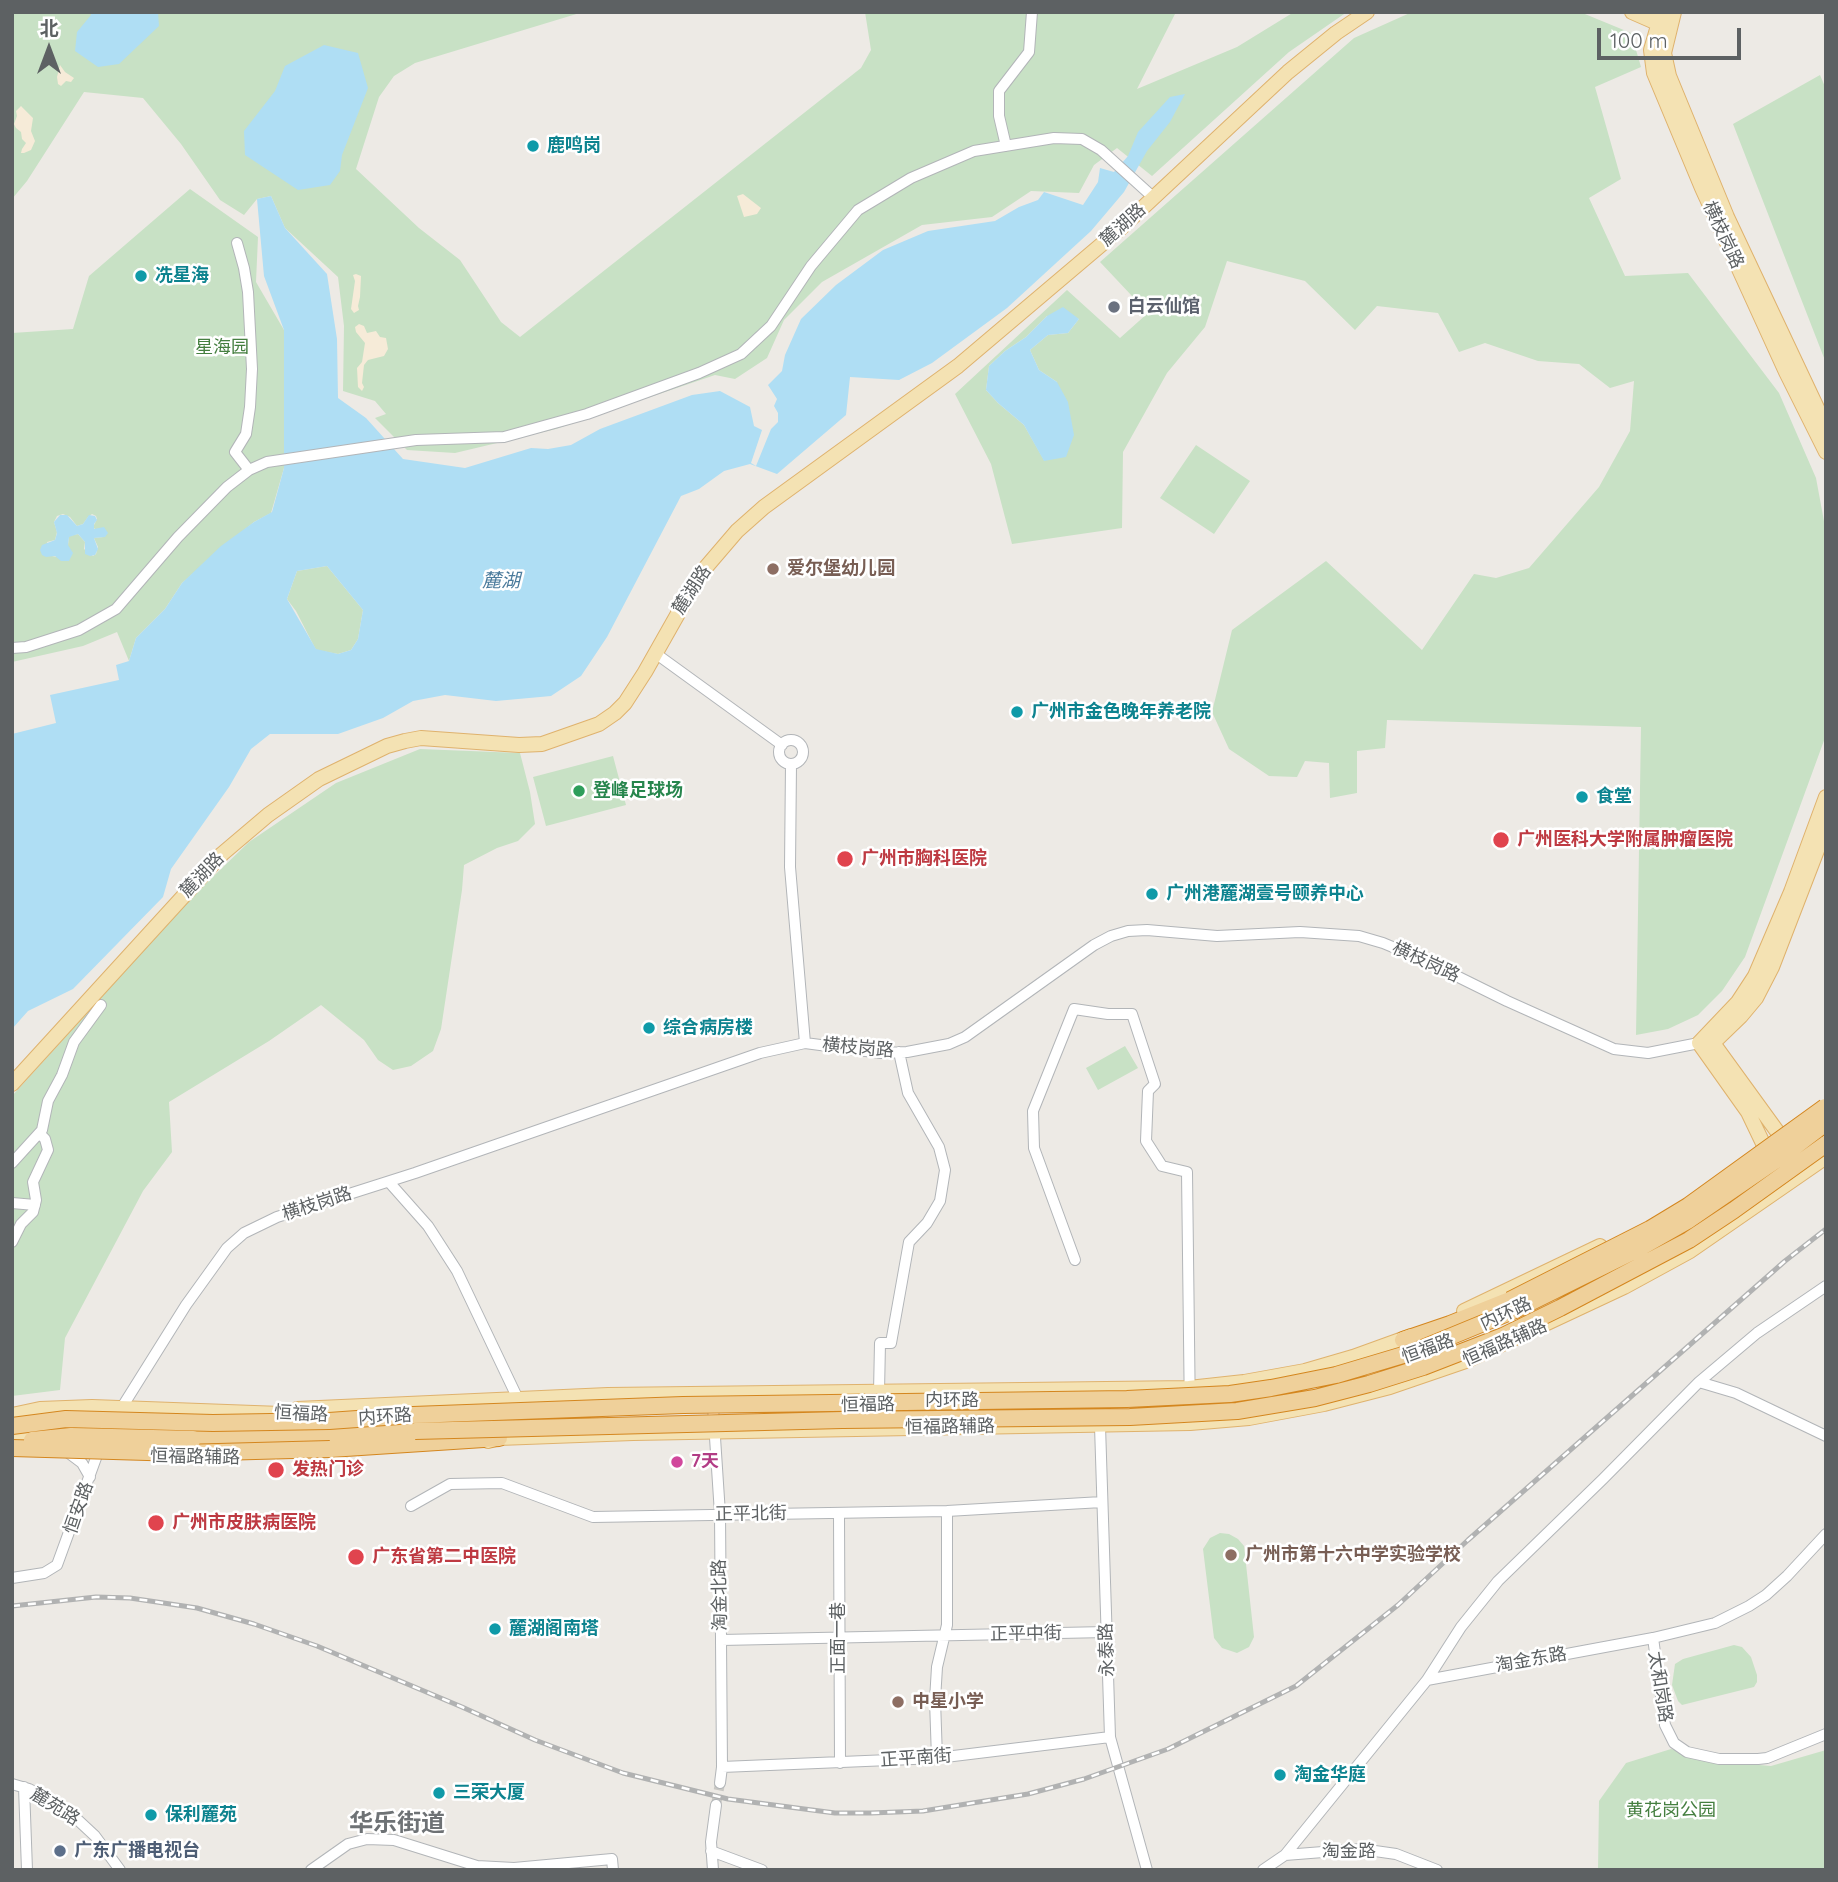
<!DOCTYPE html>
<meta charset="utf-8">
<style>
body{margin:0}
#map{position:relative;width:1838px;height:1882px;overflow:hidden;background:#edeae5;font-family:Quicksand,"Noto Sans SC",sans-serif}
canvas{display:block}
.frame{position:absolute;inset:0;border:14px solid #5d6163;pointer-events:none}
.north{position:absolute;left:14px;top:14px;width:70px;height:70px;-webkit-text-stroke:5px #fff;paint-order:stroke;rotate:0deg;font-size:19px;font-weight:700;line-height:28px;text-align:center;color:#5d6163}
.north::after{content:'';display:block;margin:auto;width:24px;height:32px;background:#5d6163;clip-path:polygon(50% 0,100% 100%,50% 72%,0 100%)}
.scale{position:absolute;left:1597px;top:28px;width:144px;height:32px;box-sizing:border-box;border:4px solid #5d6163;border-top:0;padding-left:9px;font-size:21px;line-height:24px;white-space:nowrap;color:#5d6163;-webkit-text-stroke:5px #fff;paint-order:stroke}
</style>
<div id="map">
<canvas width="1838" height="1882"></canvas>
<div class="frame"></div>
<div class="north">北</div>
<div class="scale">100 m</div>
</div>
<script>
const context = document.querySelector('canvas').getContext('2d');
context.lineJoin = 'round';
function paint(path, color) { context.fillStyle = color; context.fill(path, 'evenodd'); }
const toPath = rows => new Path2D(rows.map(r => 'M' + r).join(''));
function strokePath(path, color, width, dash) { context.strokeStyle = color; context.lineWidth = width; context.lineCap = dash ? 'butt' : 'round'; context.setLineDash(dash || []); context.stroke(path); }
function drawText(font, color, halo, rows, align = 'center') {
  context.font = font + ' Quicksand,"Noto Sans SC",sans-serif'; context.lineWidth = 5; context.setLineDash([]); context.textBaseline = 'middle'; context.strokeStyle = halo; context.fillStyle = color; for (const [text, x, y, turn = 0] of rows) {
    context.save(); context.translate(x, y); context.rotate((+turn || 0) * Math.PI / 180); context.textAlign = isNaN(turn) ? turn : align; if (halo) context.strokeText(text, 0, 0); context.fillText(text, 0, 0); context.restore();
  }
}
paint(toPath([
 [12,12,583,12,415,63,394,76,379,97,356,169,419,228,460,260,501,322,520,337,861,68,871,50,865,12,1176,12,1137,89,1237,47,1294,12,1347,12,1289,52,1152,176,1117,148,1094,165,1079,193,1031,191,992,217,922,225,822,282,784,320,767,358,735,379,715,375,556,429,455,453,407,450,375,418,386,414,375,401,343,391,344,326,338,277,285,228,271,196,257,199,244,215,220,200,181,144,143,98,84,92,27,181,12,199],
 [1412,12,1580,12,1631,33,1641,67,1595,87,1621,179,1589,198,1625,276,1688,273,1779,393,1816,478,1826,532,1826,735,1745,957,1722,991,1698,1015,1668,1029,1636,1035,1641,727,1387,720,1385,748,1357,751,1357,793,1330,798,1329,763,1305,761,1297,777,1269,776,1229,749,1212,712,1232,630,1326,561,1422,650,1474,574,1496,578,1529,568,1599,487,1630,431,1634,381,1610,388,1579,364,1538,361,1485,343,1459,352,1438,313,1377,306,1355,330,1305,281,1227,261,1205,327,1167,373,1123,452,1122,528,1012,544,991,464,955,394,1067,290,1120,338,1148,313,1100,262,1354,38],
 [1047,316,1079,319,1068,333,1048,335,1030,350,1039,370,1057,382,1044,460,1024,425,998,403,986,390,989,366,1005,351,1026,337],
 [1820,75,1826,89,1826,363,1733,124],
 [190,189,258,237,256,282,284,330,284,468,271,513,254,522,182,583,165,609,136,638,129,661,117,632,83,646,12,662,12,333,73,329,89,276],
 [63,514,70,517,77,526,83,524,88,517,92,514,96,516,97,519,93,527,103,537,94,538,98,547,96,554,93,556,84,549,85,542,78,534,69,536,68,545,57,557,52,556,47,542,55,540,57,532,54,522,57,516],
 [1196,445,1250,481,1214,534,1160,498],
 [327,566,363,610,358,639,351,650,338,654,316,650,296,611,287,599,297,571],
 [420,749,520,753,530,792,535,824,518,841,497,848,464,865,462,890,441,1029,433,1051,411,1066,393,1070,378,1060,364,1040,321,1005,269,1041,169,1102,172,1152,143,1191,65,1338,60,1390,12,1396,12,1096,192,897,249,842,336,783],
 [613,756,626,805,546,826,533,777],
 [1125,1046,1138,1068,1098,1090,1086,1068],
 [1220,1533,1229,1534,1238,1539,1244,1546,1254,1637,1249,1647,1237,1653,1222,1648,1214,1638,1203,1549,1210,1538],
 [1734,1645,1742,1647,1751,1657,1757,1675,1757,1682,1754,1687,1682,1705,1678,1701,1672,1685,1675,1664,1683,1659],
 [1671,1749,1713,1761,1771,1766,1826,1750,1826,1870,1598,1870,1599,1801,1626,1763]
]), '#c8e1c5');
paint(toPath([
 [60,65,65,72,74,78,71,82,66,81,61,86,58,84,57,77],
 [21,106,33,118,31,131,35,141,31,150,24,153,21,153,22,149,26,143,22,139,21,132,16,128,14,124,17,116,16,111],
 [743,194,761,208,757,214,744,217,737,196],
 [356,274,361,276,360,297,358,306,359,310,354,313,351,309,355,281,353,275],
 [359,324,364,326,367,333,376,331,380,337,386,338,388,349,384,356,368,360,364,365,362,383,364,387,362,391,358,387,357,368,362,362,365,343,356,332,355,327]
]), '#f6ebd8');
paint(toPath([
 [91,12,158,12,159,26,119,64,98,67,75,51,77,32,91,15],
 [324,45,358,53,368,88,342,155,340,171,330,185,298,190,245,155,244,131,275,91,285,66],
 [1185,94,1170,122,1147,151,1124,192,1091,231,1007,308,932,363,899,380,850,377,846,415,777,474,750,464,724,471,699,489,681,496,607,637,581,676,551,696,496,701,445,695,413,701,383,718,338,734,270,734,251,749,229,787,171,869,163,897,73,989,28,1011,12,1029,12,734,56,723,50,695,119,680,116,665,129,661,136,638,165,609,182,583,221,546,254,522,272,512,284,468,284,330,264,276,257,199,271,196,285,228,327,274,337,339,338,398,366,418,403,459,465,468,531,448,548,449,571,445,600,429,692,395,720,391,750,407,754,426,762,430,751,463,756,466,771,429,778,422,778,413,774,406,777,399,768,385,782,371,785,355,801,319,836,285,883,250,928,231,995,221,1019,207,1038,200,1044,192,1083,205,1098,182,1100,168,1114,172,1128,156,1138,132,1170,97],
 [327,566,363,610,358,639,351,650,338,654,316,649,287,599,297,571],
 [1063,307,1079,319,1068,333,1048,335,1030,350,1039,370,1057,382,1068,402,1074,435,1066,457,1044,461,1024,425,998,403,986,390,989,366,1005,351,1026,337,1047,316],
 [60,515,67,515,77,526,83,524,89,515,95,516,97,520,94,524,94,529,104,527,108,533,105,537,94,538,98,549,95,555,90,556,85,554,85,542,78,534,69,537,68,545,73,553,69,561,61,561,55,556,46,557,42,555,40,550,42,545,55,540,57,533,54,522]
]), '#afdef4');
strokePath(toPath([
 [716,1805,720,1783]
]), '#c9c8c4', 10, [10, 5]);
const minor = toPath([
 [1006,146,999,116,999,91,1029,52,1032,12],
 [237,243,244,268,248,292,252,369,250,407,246,434,235,452,249,470],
 [12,648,26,647,79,630,116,609,178,537,227,487,249,470,267,462,416,440,504,437,587,414,699,373,741,354,771,326,811,266,858,210,911,178,974,151,1054,138,1082,139,1101,150,1154,198],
 [655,653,782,745],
 '779 752a12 12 0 1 1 24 0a12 12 0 1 1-24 0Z',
 [791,764,790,867,805,1043],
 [12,1163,42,1130,48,1101,62,1075,74,1042,101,1005],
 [389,1182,428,1226,457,1271,518,1399],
 [12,1203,35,1205],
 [12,1242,21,1224,33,1212,36,1200,33,1182,48,1150,45,1139,40,1134],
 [1075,1260,1034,1148,1033,1111,1074,1009,1108,1014,1132,1014,1155,1084,1148,1091,1146,1141,1162,1166,1187,1172,1190,1420],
 [1699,1382,1757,1333,1826,1286],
 [879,1392,880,1343,891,1343,909,1242,927,1223,940,1201,945,1170,939,1147,908,1093,899,1052],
 [713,1407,720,1514,722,1767,720,1783],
 [119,1412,186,1305,227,1248,244,1233,277,1217,415,1173,760,1053,805,1043,881,1053,907,1052,949,1044,965,1037,1094,945,1111,936,1128,931,1147,930,1217,936,1300,932,1359,936,1383,943,1424,960,1507,1001,1614,1049,1648,1053,1699,1043],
 [1100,1426,1110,1737,1147,1870],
 [66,1451,82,1463,90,1477],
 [411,1506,450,1484,502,1483,593,1517,947,1511,1102,1502],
 [839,1513,840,1763],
 [12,1578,44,1573,57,1565,100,1447],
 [1653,1638,1665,1725,1674,1743,1687,1752,1719,1759,1758,1759,1767,1758,1826,1734],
 [721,1640,1107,1632],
 [1427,1680,1653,1638,1715,1623,1749,1606,1766,1595,1787,1576,1826,1534],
 [937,1758,935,1700,937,1667,947,1625,947,1511],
 [722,1767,937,1758,1110,1737],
 [12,1784,29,1789,66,1809,95,1836,120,1870],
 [24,1787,27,1870],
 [711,1851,762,1870],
 [1285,1855,1427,1680,1461,1627,1498,1581,1603,1479,1699,1382,1736,1393,1826,1436],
 [311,1870,348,1844,367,1839,394,1840,477,1866,514,1868,612,1859,613,1870],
 [713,1870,711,1842,716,1805],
 [1263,1870,1285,1855,1361,1849,1396,1854,1437,1870]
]);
const major = toPath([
 [1632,12,1664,26],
 [1662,12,1651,50,1654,73,1702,188,1786,372,1826,452],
 [1674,12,1664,53,1669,76,1727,217,1826,427],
 [1699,1043,1738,1002,1755,976,1791,892,1826,797],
 [1699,1043,1713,1043,1741,1016,1756,998,1772,967,1826,827],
 [1699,1043,1748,1112,1770,1158],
 [1713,1043,1787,1145],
 [12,1084,222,854,268,815,319,779,387,746,405,741,421,738,519,745,542,744,599,724,615,713,625,703,645,672,701,573,737,531,764,507,958,366,1121,228,1288,72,1336,33,1367,12],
 [1464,1311,1600,1246],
 [297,1409,608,1395,1189,1388,1244,1382,1305,1371,1353,1357,1411,1336],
 [12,1415,40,1409,92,1407,308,1415],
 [12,1435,46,1429,80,1429],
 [488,1441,499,1438,633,1433,1190,1423,1249,1418,1324,1404,1390,1387,1466,1361,1624,1287,1690,1251,1826,1157]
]);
const highway = toPath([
 [1403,1340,1450,1324,1510,1300],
 [193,1439,415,1431],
 [330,1449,499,1438]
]);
strokePath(minor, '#b2b5b8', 12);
strokePath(major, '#dfb26d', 16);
strokePath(highway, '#d4861e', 18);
strokePath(minor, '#fff', 10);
strokePath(major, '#f4e2b3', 14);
strokePath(highway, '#efd09a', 16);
const rail = toPath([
 [12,1606,96,1597,130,1598,197,1608,254,1624,317,1646,462,1707,535,1740,623,1773,728,1799,835,1813,871,1813,923,1811,1028,1794,1084,1779,1168,1749,1296,1686,1398,1605,1468,1540,1785,1261,1826,1229]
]);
strokePath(rail, '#b1b2b2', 5);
strokePath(rail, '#fff', 2.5, [8]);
const highwayBridge = toPath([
 [1510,1300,1650,1229,1688,1206,1825,1107],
 [12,1426,66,1419,213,1423,329,1421,413,1415,683,1405,1127,1399,1230,1394,1271,1388,1336,1375,1413,1352,1515,1310,1638,1249,1689,1220,1788,1152,1826,1123],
 [415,1431,842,1420,1130,1417,1237,1411,1315,1398,1369,1384,1423,1367,1503,1336,1560,1308,1689,1240,1734,1210,1826,1144],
 [32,1440,71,1436,193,1439],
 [12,1448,181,1453,330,1449]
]);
strokePath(highwayBridge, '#d4861e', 18, []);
strokePath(highwayBridge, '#efd09a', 16);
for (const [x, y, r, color] of [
 [533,146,7,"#0f9aa8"],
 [141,276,7,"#0f9aa8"],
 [1114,307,7,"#6b7280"],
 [773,569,7,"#8d6e63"],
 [1017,712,7,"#0f9aa8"],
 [579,791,7,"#2e9e5b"],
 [1582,797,7,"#0f9aa8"],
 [1501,840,9,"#e0444e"],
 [845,859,9,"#e0444e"],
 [1152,894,7,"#0f9aa8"],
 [649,1028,7,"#0f9aa8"],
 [677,1462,7,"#d1479c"],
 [276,1470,9,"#e0444e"],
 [156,1523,9,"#e0444e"],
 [1231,1555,7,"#8d6e63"],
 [356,1557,9,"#e0444e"],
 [495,1629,7,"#0f9aa8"],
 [898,1702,7,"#8d6e63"],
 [1280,1775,7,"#0f9aa8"],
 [439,1793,7,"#0f9aa8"],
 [151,1815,7,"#0f9aa8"],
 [60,1851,7,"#5c6f8a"]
]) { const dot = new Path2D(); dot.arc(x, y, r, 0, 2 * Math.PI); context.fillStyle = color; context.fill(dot); strokePath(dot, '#fff', 2.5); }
drawText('bold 18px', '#0d838f', '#fff', [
 ["鹿鸣岗",547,146],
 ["冼星海",155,276],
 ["广州市金色晚年养老院",1031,712],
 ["食堂",1596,797],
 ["广州港麓湖壹号颐养中心",1166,894],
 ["综合病房楼",663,1028],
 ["麓湖阁南塔",509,1629],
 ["淘金华庭",1294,1775],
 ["三荣大厦",453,1793],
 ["保利麓苑",165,1815]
], 'left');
drawText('18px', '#5d6163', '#fff', [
 ["麓湖路",1123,225,-42],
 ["横枝岗路",1723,235,65],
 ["麓湖路",692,590,-57],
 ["麓湖路",202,875,-46],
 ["横枝岗路",1426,962,25],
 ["横枝岗路",858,1048,5],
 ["横枝岗路",317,1204,-18],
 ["内环路",1506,1314,-25],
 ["恒福路辅路",1505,1343,-24],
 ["恒福路",1428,1349,-20],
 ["内环路",952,1401],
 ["恒福路",868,1405,-1],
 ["恒福路",301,1414,3],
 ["内环路",385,1417,-4],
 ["恒福路辅路",950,1427,-1],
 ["恒福路辅路",195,1457,1],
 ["恒安路",79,1508,-71],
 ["正平北街",751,1514,-1],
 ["淘金北路",720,1595,-91],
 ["正平中街",1026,1634,-1],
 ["正面一巷",839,1638,-90],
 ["永泰路",1107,1650,-92],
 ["淘金东路",1531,1660,-10],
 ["太和岗路",1660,1687,81],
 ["正平南街",916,1758,-4],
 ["麓苑路",55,1807,32],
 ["淘金路",1349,1852]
]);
drawText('bold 18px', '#5b616d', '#fff', [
 ["白云仙馆",1128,307]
], 'left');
drawText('18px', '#457f40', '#fff', [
 ["星海园",222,348],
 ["黄花岗公园",1671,1811]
]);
drawText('bold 18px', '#785e54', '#fff', [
 ["爱尔堡幼儿园",787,569],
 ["广州市第十六中学实验学校",1245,1555],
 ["中星小学",912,1702]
], 'left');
drawText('bold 18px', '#27864d', '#fff', [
 ["登峰足球场",593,791]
], 'left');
drawText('bold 18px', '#be3a42', '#fff', [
 ["广州医科大学附属肿瘤医院",1517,840],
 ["广州市胸科医院",861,859],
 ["发热门诊",292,1470],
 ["广州市皮肤病医院",172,1523],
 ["广东省第二中医院",372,1557]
], 'left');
drawText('bold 18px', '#b23c85', '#fff', [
 ["7天",691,1462]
], 'left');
drawText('bold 18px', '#4e5e75', '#fff', [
 ["广东广播电视台",74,1851]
], 'left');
drawText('italic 19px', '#4b7b9c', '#fff', [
 ["麓湖",501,581]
]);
drawText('bold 24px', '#6e7275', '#fff', [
 ["华乐街道",397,1824]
]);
</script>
